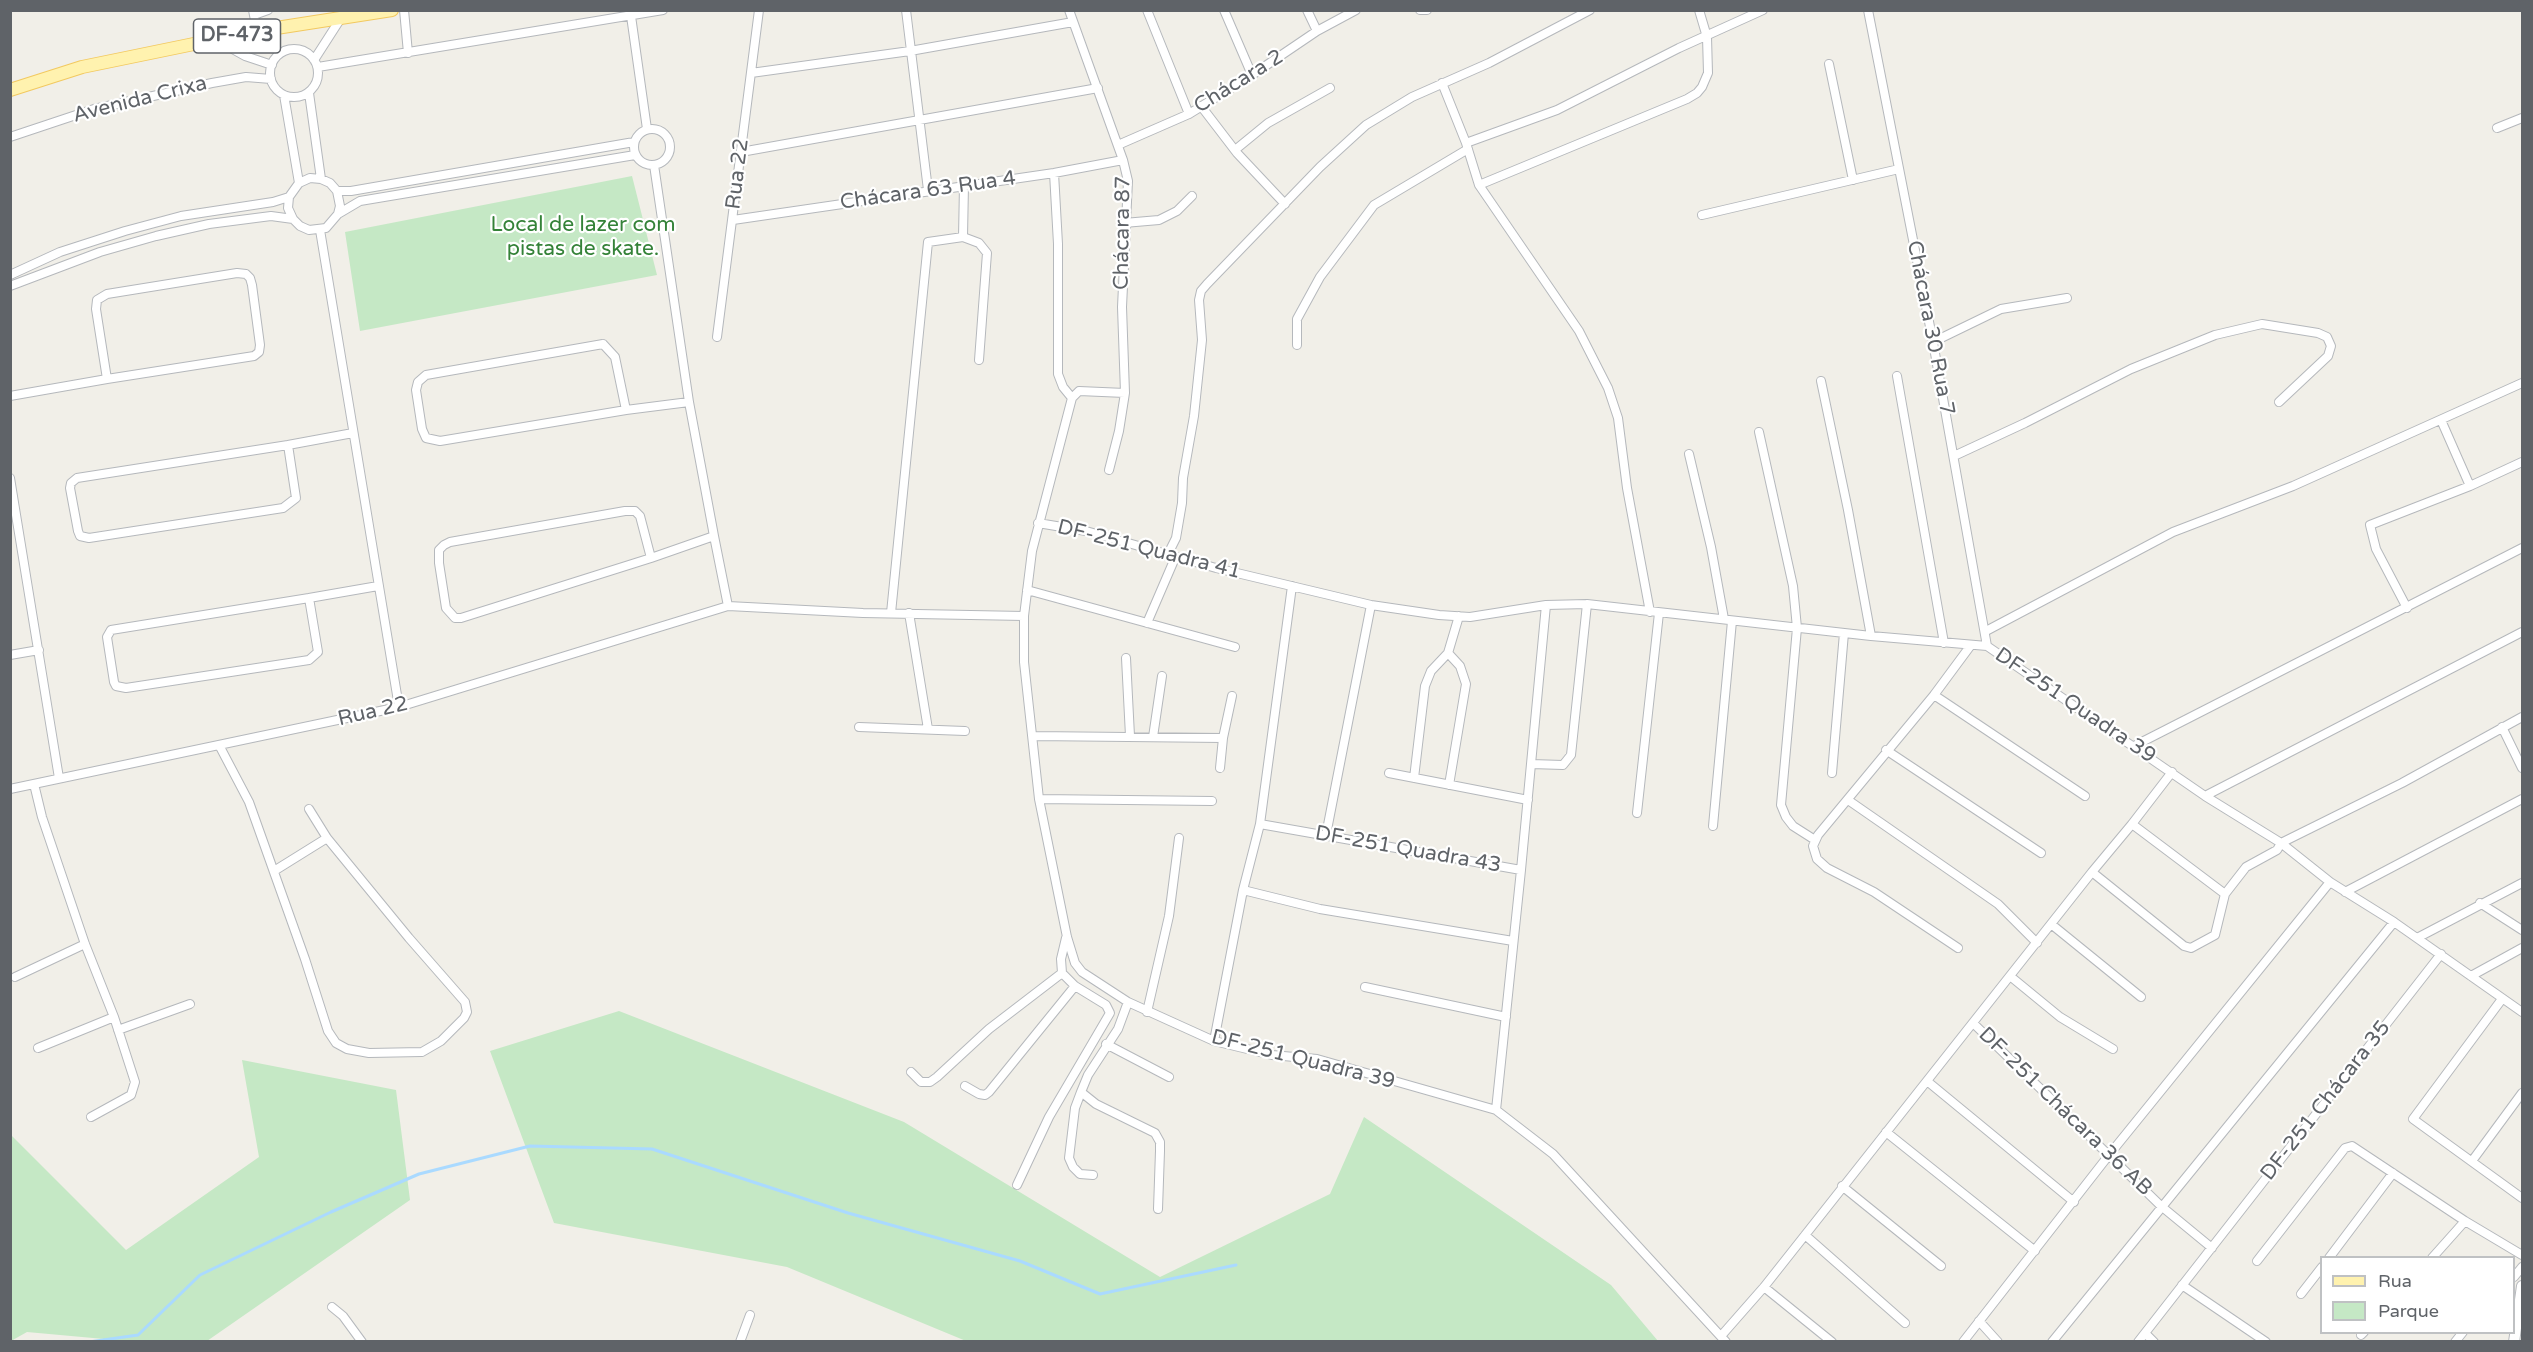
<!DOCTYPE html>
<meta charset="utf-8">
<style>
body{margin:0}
#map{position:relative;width:2533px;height:1352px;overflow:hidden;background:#f1efe8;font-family:"Varela Round",sans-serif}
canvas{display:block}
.frame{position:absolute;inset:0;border:12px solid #5f6368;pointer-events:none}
.legend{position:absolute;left:2320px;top:1256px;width:195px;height:78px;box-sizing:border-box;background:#fff;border:2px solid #bfc1c3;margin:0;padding:8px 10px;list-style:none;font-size:18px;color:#5f6368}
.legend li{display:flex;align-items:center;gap:12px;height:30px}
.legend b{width:30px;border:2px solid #bfc1c3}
</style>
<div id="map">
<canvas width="2533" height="1352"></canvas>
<div class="frame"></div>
<ul class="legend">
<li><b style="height:8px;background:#fff2af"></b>Rua</li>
<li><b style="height:16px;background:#c5e8c5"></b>Parque</li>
</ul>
</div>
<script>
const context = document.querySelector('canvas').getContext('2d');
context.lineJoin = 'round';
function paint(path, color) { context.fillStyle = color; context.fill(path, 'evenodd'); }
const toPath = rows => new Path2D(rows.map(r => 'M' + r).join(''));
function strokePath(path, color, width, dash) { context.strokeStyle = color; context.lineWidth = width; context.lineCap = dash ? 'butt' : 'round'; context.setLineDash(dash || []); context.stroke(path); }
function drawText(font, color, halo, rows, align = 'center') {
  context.font = font + ' "Varela Round",sans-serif'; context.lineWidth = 4.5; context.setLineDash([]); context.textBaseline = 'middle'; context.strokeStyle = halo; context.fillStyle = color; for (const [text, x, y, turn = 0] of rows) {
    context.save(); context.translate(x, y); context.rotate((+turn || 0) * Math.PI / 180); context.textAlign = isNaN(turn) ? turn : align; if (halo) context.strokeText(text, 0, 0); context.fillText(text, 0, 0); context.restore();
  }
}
paint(toPath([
 [632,176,657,275,360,331,345,232],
 [619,1011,904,1122,1160,1277,1330,1194,1364,1117,1611,1285,1658,1341,966,1341,787,1267,554,1223,490,1051],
 [242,1060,396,1090,410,1200,207,1341,126,1341,27,1332,11,1341,11,1135,126,1250,259,1157]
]), '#c5e8c5');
strokePath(toPath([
 [89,1342,138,1335,200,1275,331,1212,419,1174,530,1146,652,1149,848,1213,1020,1261,1100,1294,1236,1265]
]), '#aadaff', 3);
const minor = toPath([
 [253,10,257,31],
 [404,10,408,53],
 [906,10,928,190],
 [1069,10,1123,160,1128,181,1122,307,1125,393,1119,431,1109,470],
 [1147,10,1189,114],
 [1224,10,1252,75],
 [1307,10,1317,31],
 [1420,10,1427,10],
 [1868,10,1933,342,1987,646],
 [254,15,268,10],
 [631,16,647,129],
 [218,41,245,56,272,65],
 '270 73a24 24 0 1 1 48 0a24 24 0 1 1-48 0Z',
 [314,60,341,18],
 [1829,64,1853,180],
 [318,67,663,10],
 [751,73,910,51,1073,22],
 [1442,83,1466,143,1479,185,1579,331,1608,388,1618,418,1627,488,1650,612],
 [309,93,321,179],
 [284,95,299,183],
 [1201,106,1237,153,1285,204],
 [2497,128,2522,118],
 '634 147a18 18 0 1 1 36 0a18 18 0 1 1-36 0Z',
 [10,137,94,109,212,83,246,77,271,79],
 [1466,143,1557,110,1679,48,1763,10],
 [1118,145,1189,114,1252,75,1317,31,1356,10],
 [1235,150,1268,123,1330,88],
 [741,152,1098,88],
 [1054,173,1058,244,1058,374,1063,387,1072,398,1079,391,1125,393],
 [1479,185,1687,99,1697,93,1702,87,1708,73,1707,37,1699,10],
 [337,191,351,191,634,142],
 [338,214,360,201,635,155],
 [1702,215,1899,169],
 [733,220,1054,173,1123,160],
 [1124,223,1159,220,1177,211,1192,196],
 [320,230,399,707],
 [963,237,964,185],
 [237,273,246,274,250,278,252,285,260,345,259,352,254,356,107,379,96,309,97,300,107,294,237,273],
 [10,275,60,252,125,231,181,216,273,202,289,197,299,183,310,178,321,179,330,183,337,191,340,206,338,214,326,228,309,230,300,226,293,219,288,208,289,197],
 [10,286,100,252,156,236,209,224,271,216,293,219],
 [717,337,759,10],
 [1933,342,2001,309,2067,298],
 [603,344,615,357,626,410,440,441,426,438,422,429,416,390,418,382,426,375,603,344],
 [1297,345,1297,319,1320,277,1374,205,1468,149],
 [1897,376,1944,643],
 [1821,381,1848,510,1871,636],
 [10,396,107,379],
 [1072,398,1032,551,1024,616,1024,662,1039,799,1067,937,1075,963,1082,972,1128,1002,1214,1041,1272,1055,1317,1059,1496,1110,1553,1154,1726,1342],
 [626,410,689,402],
 [2441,420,2470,486],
 [1759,432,1793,586,1797,628,1781,805,1786,817,1793,826,1815,840],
 [288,445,296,498,283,508,89,538,80,536,78,531,70,488,71,483,77,478,288,445],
 [288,445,353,433],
 [1689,454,1711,547,1724,619],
 [1954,456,2025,423,2131,369,2215,335,2262,324,2318,333,2327,337,2331,346,2328,356,2279,402],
 [10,478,59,778],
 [625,511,635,511,640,516,651,558,461,618,455,618,446,608,439,563,439,550,444,545,450,542,625,511],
 [1038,523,1086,531,1216,568,1371,605,1439,615,1470,617,1546,605,1587,604,1871,636,1987,646,2205,796,2281,843,2330,882,2394,922,2522,1012],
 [714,536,728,606],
 [1167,556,1176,538,1182,503,1183,478,1194,416,1202,340,1199,300,1201,291,1207,284,1320,167,1366,125,1412,97,1489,63,1590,10],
 [651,558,714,536,689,402,654,165],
 [1027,590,1235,647],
 [309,598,318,652,309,660,126,688,116,686,114,682,107,637,111,630,309,598],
 [309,598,378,586],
 [2407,608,2376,549,2370,525,2470,486,2522,462],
 [891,613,928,242,963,237,979,243,987,253,979,360],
 [909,613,928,729],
 [1147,623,1175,558],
 [1986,631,2173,532,2293,486,2522,383],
 [1448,653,1460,666,1466,684,1449,785],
 [10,655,39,650],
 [1126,658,1130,736],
 [1934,695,2085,796],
 [859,727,965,731],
 [2502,727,2522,768],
 [1033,736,1223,738],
 [1153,737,1162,676],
 [219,745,249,802,305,959,328,1031,336,1043,347,1049,369,1053,422,1052,441,1041,464,1018,467,1012,465,1002,409,938,327,838,309,809],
 [2134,746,2522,548],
 [1886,750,2041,853],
 [1531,764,1563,765,1571,755,1587,604],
 [1220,768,1223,738,1232,696],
 [1389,773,1528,800],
 [1832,773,1844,633],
 [1414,778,1425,686,1431,671,1448,653,1459,616],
 [34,784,42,817,85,944,114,1017,135,1082,131,1095,91,1117],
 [10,789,399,707,728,606,863,613,1024,616],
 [2205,796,2522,632],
 [1039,799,1212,801],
 [1848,800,1998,904,2037,943],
 [1637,813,1659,613],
 [1260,824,1521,870],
 [2132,824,2225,894],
 [1713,826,1732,621],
 [1326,835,1371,605],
 [274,871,327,838],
 [2092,872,2184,946,2191,948,2215,935,2225,894,2246,867,2277,850,2281,843,2402,783,2522,717],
 [1243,890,1320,909,1513,941],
 [2345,892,2522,799],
 [2480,903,2522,930],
 [2051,924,2141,997],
 [2417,938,2522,883],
 [1958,948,1874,892,1827,868,1817,859,1813,846,1818,835,1934,695,1971,645],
 [2010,976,2060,1017,2113,1049],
 [2471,976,2522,948],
 [15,977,85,944],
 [1365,987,1506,1017],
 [2502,999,2413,1119,2522,1198],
 [1128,1002,1118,1029,1088,1075,1081,1092,1096,1104,1155,1133,1160,1142,1160,1151,1158,1209],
 [1147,1012,1169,916,1179,838],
 [1973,1023,2161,1206,2212,1248],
 [118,1030,190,1004],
 [1214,1041,1243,890,1260,824,1292,586],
 [1106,1044,1169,1077],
 [38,1048,114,1017],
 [911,1072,921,1082,930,1082,937,1077,989,1029,1062,973],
 [1927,1081,2074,1202],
 [965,1086,979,1094,985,1095,989,1092,1075,986],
 [1081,1092,1075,1108,1069,1158,1073,1167,1080,1174,1093,1175],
 [1496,1110,1521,870,1546,605],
 [1886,1132,2035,1251],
 [2472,1161,2522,1093],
 [1017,1185,1049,1117,1110,1013,1106,1005,1075,986,1062,973,1061,959,1066,938],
 [1842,1186,1941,1266],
 [1805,1235,1905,1323],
 [2329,1258,2393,1173],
 [2432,1258,2465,1221],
 [2257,1261,2345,1148,2352,1146,2465,1221,2522,1255],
 [2514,1277,2522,1267],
 [2182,1285,2266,1342],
 [1764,1287,1832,1342],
 [2301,1294,2322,1267],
 [332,1307,343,1316,362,1342],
 [1979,1321,1998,1342],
 [2145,1333,2154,1342],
 [2361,1335,2364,1332],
 [1721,1336,1764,1287,2092,872,2132,824,2172,772],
 [740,1342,750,1315],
 [1963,1342,2109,1155,2330,882],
 [2052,1342,2394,922],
 [2138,1342,2441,954],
 [2455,1342,2463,1332]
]);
const tertiary = toPath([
 [2514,1342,2522,1286]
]);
const primary = toPath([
 [10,90,82,67,257,31,392,10]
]);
strokePath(minor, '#b5b8bc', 10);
strokePath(tertiary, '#b5b8bc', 12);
strokePath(primary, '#f2c960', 14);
strokePath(minor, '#fff', 8);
strokePath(tertiary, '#fff', 10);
strokePath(primary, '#fff2af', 12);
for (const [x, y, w] of [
 [237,36,87]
]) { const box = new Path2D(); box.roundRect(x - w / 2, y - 17, w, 34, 4.5); context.fillStyle = '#fff'; context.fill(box); strokePath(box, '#5f6368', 1.5); }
drawText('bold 20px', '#5f6368', null, [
 ["DF-473",237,36]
]);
drawText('21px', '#5f6368', '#fff', [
 ["Chácara 2",1239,82,-32],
 ["Avenida Crixa",140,100,-14],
 ["Rua 22",738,174,-83],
 ["Chácara 63 Rua 4",928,191,-8],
 ["Chácara 87",1123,233,-89],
 ["Chácara 30 Rua 7",1930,328,79],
 ["DF-251 Quadra 41",1149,550,14],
 ["DF-251 Quadra 39",2075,706,34],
 ["Rua 22",373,712,-13],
 ["DF-251 Quadra 43",1408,850,10],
 ["DF-251 Quadra 39",1303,1060,14],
 ["DF-251 Chácara 35",2326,1101,-52],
 ["DF-251 Chácara 36 AB",2065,1112,44]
]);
drawText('21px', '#348238', '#fff', [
 ["Local de lazer com",583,225],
 ["pistas de skate.",583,249]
]);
</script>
